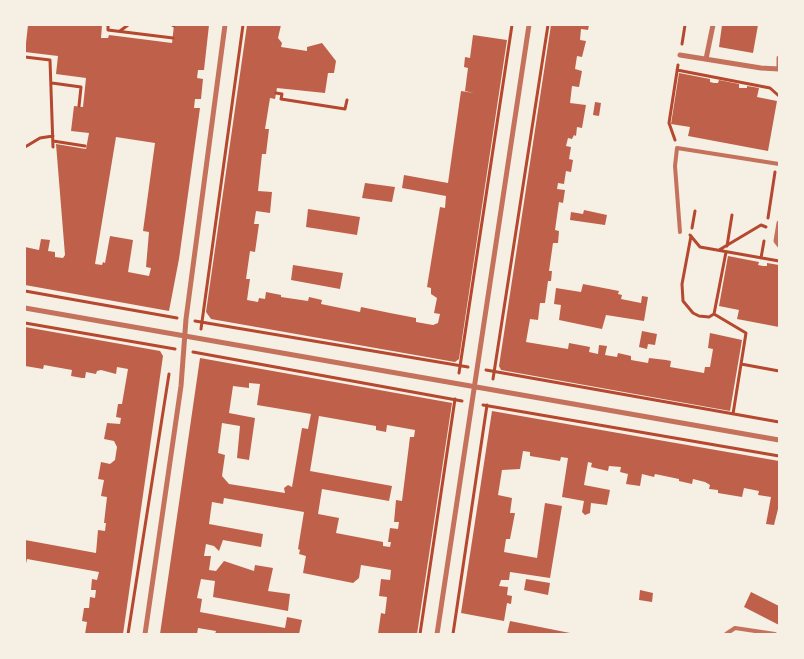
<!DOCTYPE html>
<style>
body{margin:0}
#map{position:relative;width:804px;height:659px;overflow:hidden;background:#f6efe4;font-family:Jost,sans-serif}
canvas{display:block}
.frame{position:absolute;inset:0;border:26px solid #f6efe4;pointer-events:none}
</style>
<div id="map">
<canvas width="804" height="659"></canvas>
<div class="frame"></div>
</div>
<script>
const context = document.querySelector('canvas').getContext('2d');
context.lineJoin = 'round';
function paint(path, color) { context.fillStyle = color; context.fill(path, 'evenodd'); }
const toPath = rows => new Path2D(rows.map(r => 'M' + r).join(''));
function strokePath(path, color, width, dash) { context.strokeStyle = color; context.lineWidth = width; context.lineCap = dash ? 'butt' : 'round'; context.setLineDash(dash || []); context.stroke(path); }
paint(toPath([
 [28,25,102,25,101,38,108,38,109,35,172,43,174,25,209,25,204,70,198,70,197,78,203,79,201,99,195,99,194,108,200,108,179,259,169,311,25,285,25,247,39,250,41,239,50,240,48,251,55,252,55,257,63,258,65,255,56,144,86,149,89,133,71,131,74,106,83,107,86,78,56,74,58,56,25,52],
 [116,137,155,143,143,231,149,232,146,267,151,268,149,276,128,272,133,240,110,236,105,263,103,262,102,265,95,264],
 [247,25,281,25,278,38,282,43,281,47,307,51,307,47,322,43,336,61,334,73,328,73,325,93,277,88,275,99,270,98,265,129,269,129,266,154,262,154,258,191,272,192,270,213,256,211,254,224,259,224,255,252,250,251,246,279,250,279,247,300,258,302,259,298,265,299,266,292,281,295,281,297,308,301,309,297,322,300,321,304,360,312,361,307,390,313,416,318,416,322,433,325,438,323,440,314,434,313,437,298,431,294,431,288,427,287,440,207,445,208,446,196,402,188,404,175,448,183,461,91,474,93,465,91,468,68,464,67,465,57,470,58,473,35,507,40,459,359,455,362,211,319,206,312],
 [551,25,589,25,588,30,581,29,580,40,586,41,582,57,577,56,575,69,582,71,579,87,572,86,570,103,586,105,582,128,577,127,576,136,574,135,572,139,568,138,566,146,571,147,569,159,573,160,571,172,566,171,564,184,558,183,557,189,565,190,563,203,559,202,555,230,559,231,558,243,553,243,549,271,552,271,551,281,548,281,545,303,540,303,538,320,530,319,526,342,568,349,569,343,590,347,589,352,598,354,599,345,607,346,605,355,617,357,618,353,631,356,631,360,648,363,649,358,666,360,671,361,670,367,704,373,705,367,710,367,713,349,708,348,710,333,742,340,730,411,501,370,499,366],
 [722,25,758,25,753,53,719,47],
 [679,73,710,79,710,82,714,83,718,83,719,80,739,84,739,88,747,88,747,86,759,88,757,97,777,101,768,151,688,136,690,127,671,124],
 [595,102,601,103,599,116,593,115],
 [365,183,395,187,392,202,362,198],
 [308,209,360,217,357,235,306,227],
 [584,210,607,215,605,225,570,220,571,212,583,214],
 [728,256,759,262,758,265,763,266,767,266,767,263,779,265,779,327,737,319,739,310,719,306],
 [293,265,343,273,340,289,291,280],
 [583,284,619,291,618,294,622,295,621,299,641,303,642,296,648,297,644,321,606,315,602,329,559,320,561,305,554,304,556,288,581,292],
 [25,327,160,351,163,356,123,634,85,634,87,622,82,621,84,608,89,608,90,597,95,598,96,590,91,590,92,579,97,580,99,572,27,559,25,568,25,540,96,553,98,530,105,531,106,523,104,523,107,497,101,496,104,480,98,479,101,462,110,464,115,460,117,447,114,441,104,439,107,423,120,424,121,418,116,417,118,404,122,404,128,369,117,367,116,374,101,370,97,371,96,374,86,372,85,378,82,378,71,376,72,370,44,365,43,369,25,366],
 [642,331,657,334,655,345,648,344,647,349,639,347],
 [200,358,452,403,417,634,378,634,381,613,385,614,387,597,379,596,381,579,390,580,391,570,361,565,359,578,353,583,303,573,306,556,299,554,300,550,298,549,304,512,224,498,223,504,212,502,209,524,263,534,261,547,223,540,219,551,214,546,206,544,204,556,211,556,209,570,216,571,224,561,254,571,255,565,273,568,268,591,290,594,288,611,213,597,215,581,201,579,197,598,202,599,200,612,285,628,287,617,302,620,299,634,215,634,216,631,198,628,197,634,160,634],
 [249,383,260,384,257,405,311,414,308,429,302,428,292,487,288,485,284,488,285,493,229,484,222,476,225,455,218,453,222,423,240,426,237,458,249,460,255,418,229,413,233,386,249,388],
 [319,416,376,426,376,430,386,432,387,425,415,430,414,437,410,437,402,501,396,500,394,522,399,522,398,529,390,528,388,542,391,542,390,547,383,546,383,542,336,533,339,518,318,514,322,489,389,501,392,486,310,471],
 [492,411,779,461,779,505,774,525,766,524,771,497,758,495,759,491,744,488,742,497,718,493,718,490,709,489,710,485,705,482,693,479,692,484,679,481,679,479,655,474,654,477,642,474,640,486,626,484,628,474,620,472,621,467,609,466,608,471,595,468,591,467,592,463,588,462,584,485,610,490,607,505,591,503,590,513,585,515,582,512,584,501,562,497,568,458,561,457,560,461,530,456,530,452,523,451,520,469,502,470,498,495,512,498,510,513,515,513,510,539,506,539,504,552,537,558,545,503,562,506,550,578,510,572,509,580,501,580,499,586,508,587,507,595,512,596,511,604,507,603,504,621,461,613],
 [526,579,550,583,548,595,524,590],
 [640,590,653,593,652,602,639,600],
 [751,592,779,606,779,625,744,607],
 [510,621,570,633,570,634,507,634]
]), '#bf614a');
strokePath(toPath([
 [108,25,108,30,173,38],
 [172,25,174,26],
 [120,31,128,25],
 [682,44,685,25],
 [25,57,50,60,53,147],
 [677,70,770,88,779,96],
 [52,83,81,87,79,106],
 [276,93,282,94,281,99,345,109,347,100],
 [675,140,669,123,678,65],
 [53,141,85,146],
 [25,147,40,138,53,136],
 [768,218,775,172],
 [692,228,695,211],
 [690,235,700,247,779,261],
 [691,236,682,284,683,301,693,313,699,316,709,317,714,314,746,333,733,414],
 [727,246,732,215],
 [719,250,761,225,766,227],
 [761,258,764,241],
 [25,291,177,318],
 [714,314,726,252],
 [195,321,468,367],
 [25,323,175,349],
 [201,329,243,25],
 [193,352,462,401],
 [741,364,779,371],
 [486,370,779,422],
 [459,373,512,25],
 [493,379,548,25],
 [483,405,779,456],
 [128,634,169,374],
 [420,634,455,399],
 [453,634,487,405]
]), '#b5482f', 3);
strokePath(toPath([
 [680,232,675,166,677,148,779,164],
 [726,634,735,628,775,634]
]), '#c5725c', 4);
strokePath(toPath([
 [680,55,761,68,779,69],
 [779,58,779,68],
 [706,59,713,25],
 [779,223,776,241,779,245],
 [25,308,779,440],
 [145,634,181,386,186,319,225,25],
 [437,634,529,25]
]), '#c5725c', 5);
</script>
